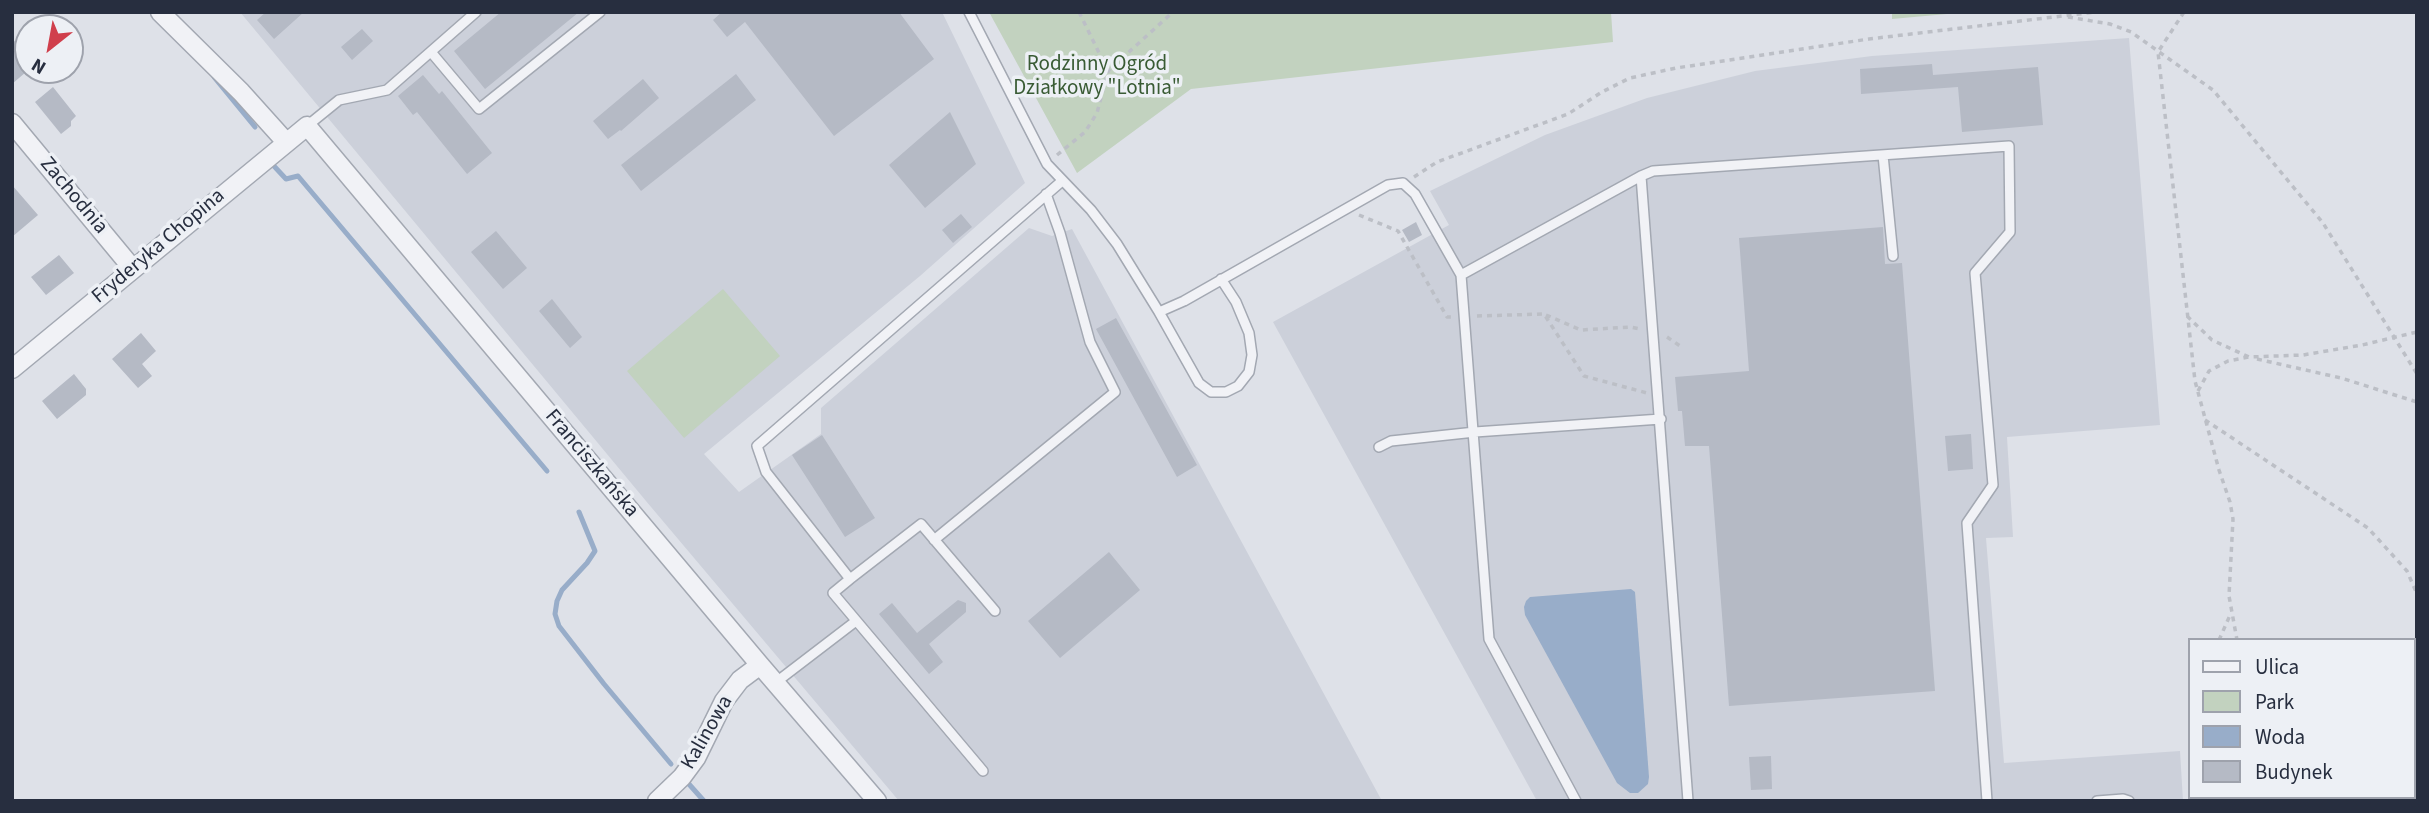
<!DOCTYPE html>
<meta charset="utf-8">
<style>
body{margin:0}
#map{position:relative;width:2429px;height:813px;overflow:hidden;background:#dee1e8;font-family:"Source Sans 3",sans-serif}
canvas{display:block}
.frame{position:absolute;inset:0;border:14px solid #272e3f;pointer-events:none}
.legend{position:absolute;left:2188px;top:638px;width:228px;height:161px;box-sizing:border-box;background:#edf0f5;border:2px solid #9ea2ac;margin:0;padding:9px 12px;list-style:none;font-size:21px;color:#272e3f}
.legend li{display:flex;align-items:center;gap:14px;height:35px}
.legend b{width:35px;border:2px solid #9ea2ac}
.north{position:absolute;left:14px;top:14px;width:70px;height:70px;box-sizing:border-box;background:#edf0f5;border:2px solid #9ea2ac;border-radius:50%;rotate:211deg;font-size:19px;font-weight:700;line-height:28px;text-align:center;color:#272e3f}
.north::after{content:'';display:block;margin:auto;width:24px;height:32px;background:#d03f4c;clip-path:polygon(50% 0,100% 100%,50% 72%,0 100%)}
</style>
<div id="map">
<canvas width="2429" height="813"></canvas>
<div class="frame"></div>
<ul class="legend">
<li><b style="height:9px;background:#f1f2f6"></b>Ulica</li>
<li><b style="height:19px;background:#c2d2bf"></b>Park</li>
<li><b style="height:19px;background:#98adc9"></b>Woda</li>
<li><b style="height:19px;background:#b5bac5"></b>Budynek</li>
</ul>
<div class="north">N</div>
</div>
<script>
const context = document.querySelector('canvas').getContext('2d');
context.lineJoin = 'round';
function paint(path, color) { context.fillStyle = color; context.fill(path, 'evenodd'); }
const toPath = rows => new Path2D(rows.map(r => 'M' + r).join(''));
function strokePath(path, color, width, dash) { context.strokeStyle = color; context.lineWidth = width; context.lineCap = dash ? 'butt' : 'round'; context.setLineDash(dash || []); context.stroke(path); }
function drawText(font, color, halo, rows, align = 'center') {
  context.font = font + ' "Source Sans 3",sans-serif'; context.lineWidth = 7; context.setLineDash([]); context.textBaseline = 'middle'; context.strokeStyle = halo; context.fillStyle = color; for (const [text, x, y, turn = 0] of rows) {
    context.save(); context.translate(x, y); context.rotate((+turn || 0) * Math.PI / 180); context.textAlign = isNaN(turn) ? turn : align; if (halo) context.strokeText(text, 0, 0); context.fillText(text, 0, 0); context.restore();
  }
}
paint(toPath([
 [240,12,942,12,1025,183,920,276,704,454,739,492,821,434,821,408,1029,228,1052,236,1072,229,1382,801,899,801,646,501],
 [2129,38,2160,425,2007,437,2013,537,1986,538,2004,763,2180,751,2183,801,1537,801,1273,322,1449,225,1430,191,1545,135,1647,98,1755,71,1872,56]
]), '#ccd0da');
paint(toPath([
 [989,12,1611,12,1613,42,1191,89,1077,173],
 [1892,12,1969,12,1892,19],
 [723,289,780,356,684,438,627,371]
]), '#c2d2bf');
paint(toPath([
 [1631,589,1635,592,1649,777,1648,784,1638,793,1630,793,1617,783,1525,615,1524,607,1526,601,1530,597]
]), '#98adc9');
strokePath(toPath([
 [214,77,255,127],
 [273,165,286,179,298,176,547,471],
 [579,512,595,551,587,563,562,590,557,601,555,614,559,626,604,684,671,764],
 [688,783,704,801]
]), '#98adc9', 5);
paint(toPath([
 [266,12,304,12,274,39,257,20],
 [501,12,579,12,485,89,454,51],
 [722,12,899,12,934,59,834,136,745,22,727,37,713,20],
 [362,29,373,41,352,60,341,47],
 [12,38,28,57,26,72,12,84],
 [1932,64,1933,75,2038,67,2043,125,1962,132,1958,87,1861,94,1860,69],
 [736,74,756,100,641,191,621,165],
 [423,75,439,94,442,91,492,153,467,174,417,112,413,115,398,96],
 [643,79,659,98,621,131,620,130,608,139,593,121],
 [53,87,76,116,71,121,71,126,61,134,35,102],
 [950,112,976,164,925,208,889,165],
 [12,185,38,215,12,237],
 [961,214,972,227,953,243,942,230],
 [1416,222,1422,235,1409,242,1402,230],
 [1883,227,1885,264,1902,263,1935,691,1729,706,1709,446,1685,446,1682,411,1678,411,1675,377,1749,371,1739,238],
 [496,231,527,268,503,289,471,252],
 [59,255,74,273,46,295,31,277],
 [552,299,582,337,570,348,539,311],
 [1116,318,1197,465,1177,477,1096,329],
 [141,333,156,351,142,364,152,376,138,388,112,359],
 [74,374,86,389,86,395,57,419,42,401],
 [1971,434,1973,469,1948,471,1945,436],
 [822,435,875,518,845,537,792,455],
 [1109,552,1140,590,1060,658,1028,621],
 [958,600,966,603,966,612,929,644,943,662,929,674,879,614,892,603,917,633],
 [1771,756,1772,789,1751,790,1749,757]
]), '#b5bac5');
const service = toPath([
 [969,12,1047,164,1091,210,1117,244,1159,312,1199,383,1211,392,1226,392,1238,386,1249,372,1252,355,1249,333,1236,302,1221,279],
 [431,52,479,109,600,12],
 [307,126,339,100,387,90,476,12],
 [1883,155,1893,256],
 [1641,176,1688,801],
 [1461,275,1641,176,1653,171,2009,146,2010,232,1975,273,1993,485,1967,523,1987,801],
 [1159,312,1184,301,1388,185,1403,183,1415,194,1461,275,1489,639,1576,801],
 [1379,447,1391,441,1475,432,1661,419],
 [934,540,1115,392,1090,342,1060,233,1046,194],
 [850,579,921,524,995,611],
 [775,683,856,621],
 [983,771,833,593,850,579,766,472,757,446,1062,181],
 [2097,801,2123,799,2129,801]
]);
const minor = toPath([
 [160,12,241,92,286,142],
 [12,123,133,269],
 [12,369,307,126,760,665,877,801],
 [657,801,682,777,696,758,724,701,740,680,760,665]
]);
strokePath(service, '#a3a8b2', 12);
strokePath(minor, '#a3a8b2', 21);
strokePath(toPath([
 [1079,12,1108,71],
 [2184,12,2158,52,2195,381,2219,470,2230,502,2233,519,2229,596,2237,640],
 [2068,17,2110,24,2131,32,2213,90,2323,223,2417,374],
 [1057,155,1085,132,1097,113,1108,71,1173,12],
 [1414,177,1437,162,1568,114,1602,92,1630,78,1676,68,1869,39,2096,12],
 [1359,215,1398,231,1447,317,1452,317],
 [1546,315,1581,330,1630,327,1640,329],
 [1477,316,1544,314,1584,376,1647,393],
 [2187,316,2212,340,2249,357,2303,355,2362,345,2417,332],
 [1667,337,1683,348],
 [2257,359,2341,378,2417,402],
 [2198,391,2209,371,2228,361,2249,357],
 [2205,420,2368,528,2407,571,2417,594],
 [2219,640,2231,613],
 [2413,653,2417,653],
 [2222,797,2222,801]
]), '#bcbfc6', 3.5, [5, 5]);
strokePath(service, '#f1f2f6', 9);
strokePath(minor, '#f1f2f6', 18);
drawText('21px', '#395b34', '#edf0f5', [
 ["Rodzinny Ogród",1097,65],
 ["Działkowy \"Lotnia\"",1097,89]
]);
drawText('21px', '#272e3f', '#edf0f5', [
 ["Zachodnia",73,196,50],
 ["Fryderyka Chopina",159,247,-40],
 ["Franciszkańska",591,464,50],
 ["Kalinowa",708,733,-60]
]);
</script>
